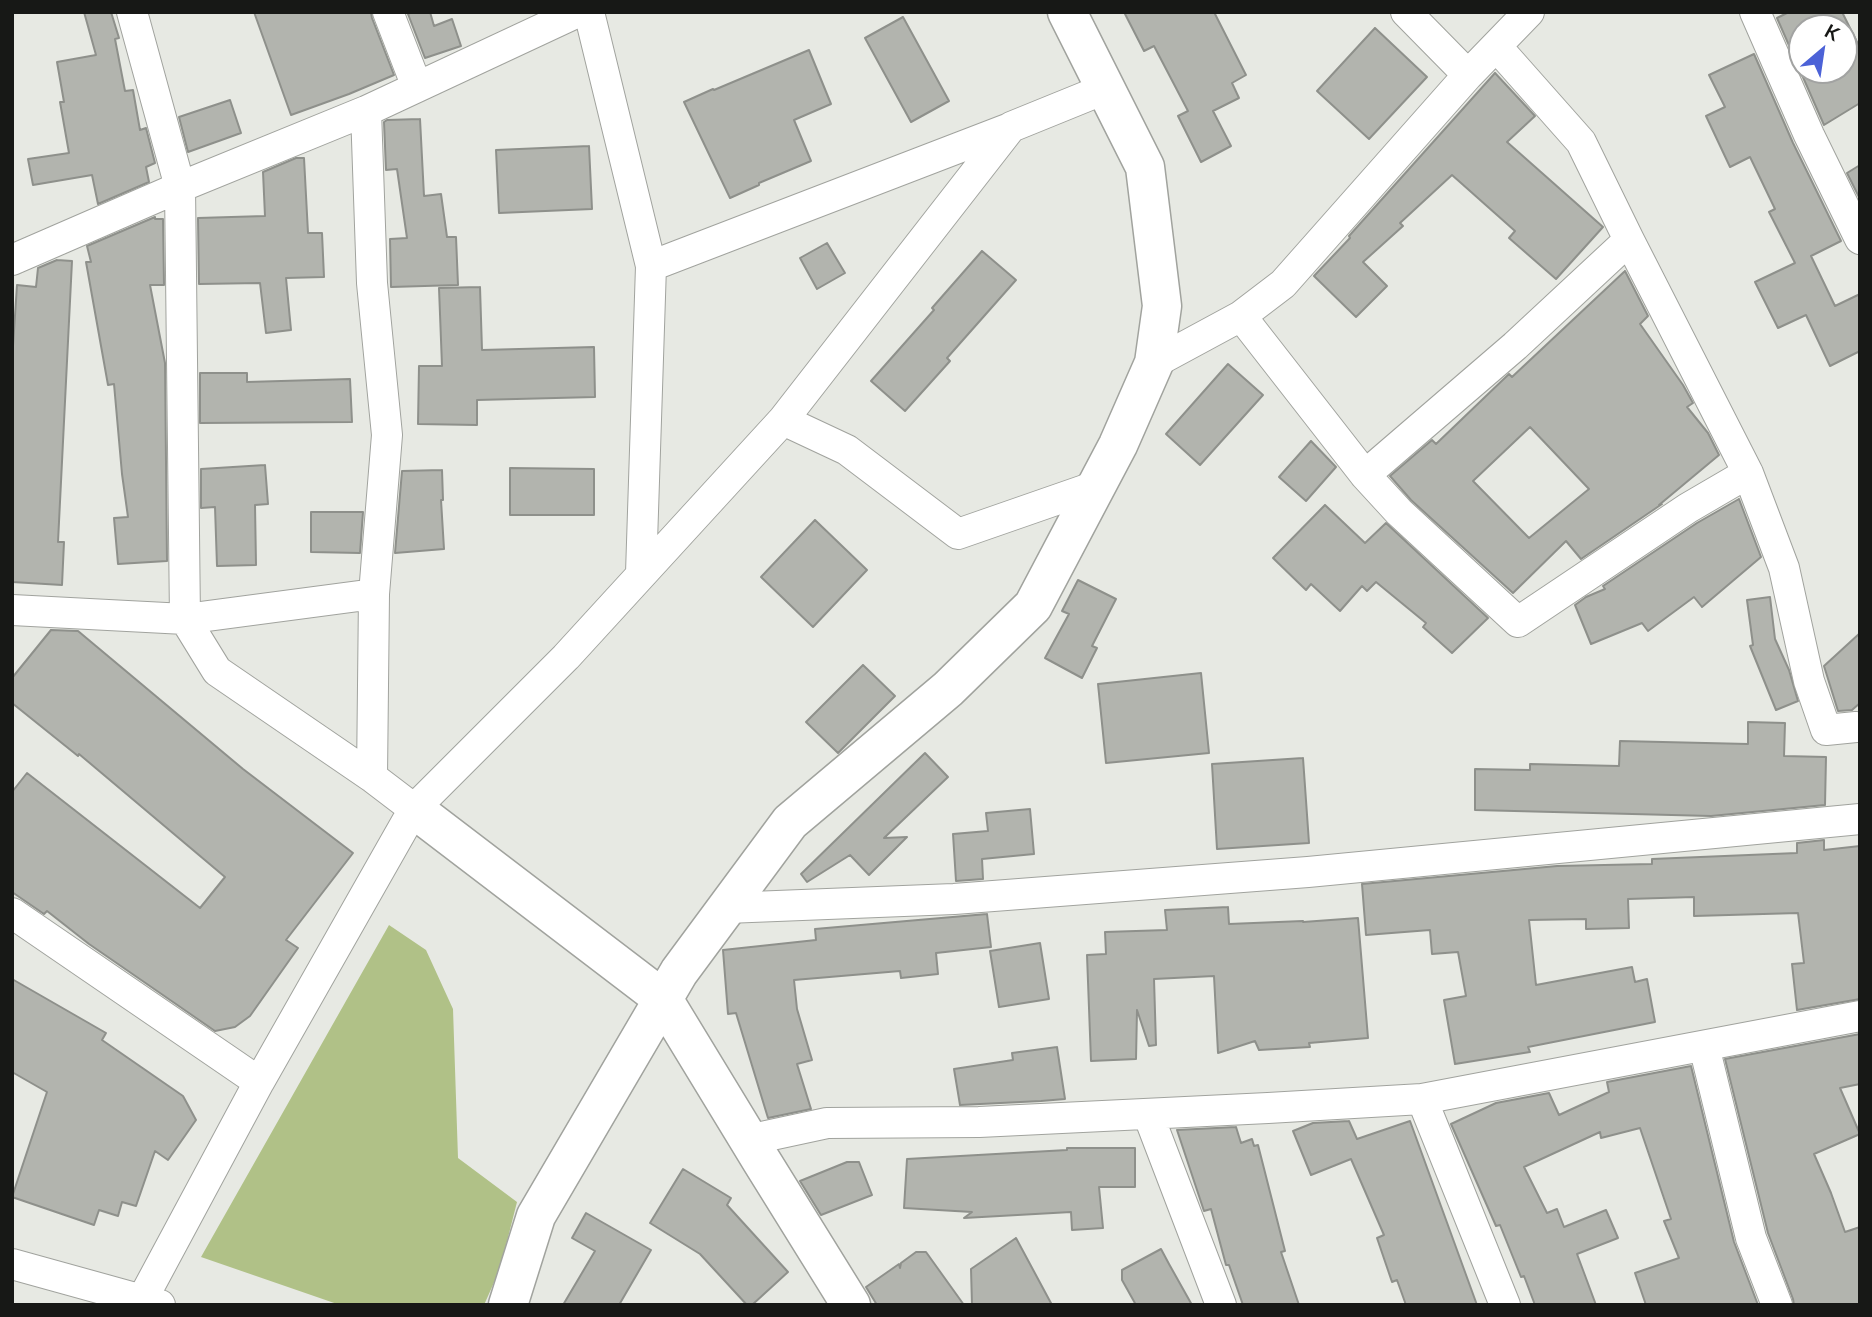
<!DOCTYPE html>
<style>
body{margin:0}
#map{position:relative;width:1872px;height:1317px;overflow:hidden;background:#e7e9e3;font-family:Lato,sans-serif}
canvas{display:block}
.frame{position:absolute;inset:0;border:14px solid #171816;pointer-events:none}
.north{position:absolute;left:1788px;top:14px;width:70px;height:70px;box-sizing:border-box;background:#fff;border:2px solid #a2a3a2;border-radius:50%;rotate:29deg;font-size:19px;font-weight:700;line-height:28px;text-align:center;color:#171816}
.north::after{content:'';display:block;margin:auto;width:24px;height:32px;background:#4c62d7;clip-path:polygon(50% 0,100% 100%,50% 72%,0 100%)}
</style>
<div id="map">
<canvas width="1872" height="1317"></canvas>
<div class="frame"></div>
<div class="north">K</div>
</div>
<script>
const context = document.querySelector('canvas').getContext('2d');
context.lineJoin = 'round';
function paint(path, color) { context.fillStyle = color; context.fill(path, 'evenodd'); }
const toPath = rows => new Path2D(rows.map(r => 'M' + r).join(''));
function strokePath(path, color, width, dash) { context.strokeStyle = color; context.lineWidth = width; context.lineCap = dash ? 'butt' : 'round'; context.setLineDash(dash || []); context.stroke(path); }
paint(toPath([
 [389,925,426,950,453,1009,458,1158,517,1202,500,1269,484,1305,340,1305,201,1257]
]), '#b0c187');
const building = toPath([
 [84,12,111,12,119,38,115,39,125,91,133,90,140,130,146,128,155,163,146,167,149,182,98,204,92,175,33,185,28,159,69,153,60,102,64,102,57,62,96,55,84,12],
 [254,12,371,12,372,18,394,75,349,94,291,115,254,12],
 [412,12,430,12,434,26,452,19,461,46,425,58,408,14,412,12],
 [1124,12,1214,12,1246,75,1232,83,1239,98,1213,111,1231,146,1201,162,1178,116,1188,111,1154,46,1144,51,1124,12],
 [1789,12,1842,12,1860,48,1860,103,1824,125,1777,18,1789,12],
 [1802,28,1844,28,1844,70,1802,70,1802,28],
 [903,17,949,101,911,122,865,38,903,17],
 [1375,28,1427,77,1369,139,1317,91,1375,28],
 [809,50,831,104,794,120,811,161,759,183,759,185,730,198,684,102,713,89,714,90,809,50],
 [1754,54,1793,143,1841,241,1811,256,1835,306,1860,294,1860,351,1830,366,1806,315,1778,328,1755,282,1795,263,1769,212,1775,209,1750,157,1730,167,1706,116,1725,107,1709,75,1754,54],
 [1495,73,1535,116,1507,142,1603,227,1556,279,1509,238,1515,231,1452,175,1400,223,1403,226,1363,262,1387,286,1356,317,1314,276,1350,238,1349,236,1495,73],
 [230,100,241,133,188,152,179,117,230,100],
 [420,119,424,196,441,194,447,237,456,237,458,285,391,287,390,239,407,238,397,169,386,170,384,122,387,120,420,119],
 [589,146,592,209,499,213,496,150,589,146],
 [296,158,304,158,308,233,322,233,324,277,286,278,291,330,266,333,260,283,199,284,198,218,265,216,263,172,296,158],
 [1860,165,1860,199,1847,173,1860,165],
 [155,217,155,219,163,219,164,285,150,285,165,363,167,561,118,564,114,518,128,517,122,474,114,384,108,385,86,262,91,262,87,246,155,217],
 [827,243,845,273,817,289,800,258,827,243],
 [982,251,1016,280,947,358,950,361,905,411,871,381,934,310,932,308,982,251],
 [57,260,72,261,58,542,64,542,62,585,12,582,12,361,17,285,36,287,38,268,57,260],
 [1625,271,1648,316,1640,324,1683,385,1693,403,1687,407,1708,433,1719,455,1659,505,1662,504,1581,559,1566,541,1513,593,1411,500,1390,476,1432,440,1436,444,1509,374,1512,377,1625,271],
 [1530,427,1589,489,1529,538,1473,481,1530,427],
 [480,287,482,350,594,347,595,397,477,400,477,425,418,424,419,366,442,366,439,288,480,287],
 [1228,364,1263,395,1200,465,1166,434,1228,364],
 [200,373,247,373,247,382,350,379,352,422,200,423,200,373],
 [1311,441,1336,467,1306,501,1279,477,1311,441],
 [265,465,268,504,255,505,256,565,217,566,215,507,201,508,201,469,265,465],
 [510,468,594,469,594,515,510,515,510,468],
 [442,470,443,500,441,500,444,549,395,553,402,471,442,470],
 [1739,499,1761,557,1702,607,1694,597,1648,631,1642,623,1591,644,1575,605,1586,597,1605,589,1603,586,1697,523,1739,499],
 [1325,505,1365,543,1386,523,1488,618,1452,653,1423,627,1426,623,1376,582,1367,591,1362,586,1340,611,1311,584,1306,590,1273,558,1325,505],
 [311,512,363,512,360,553,311,552,311,512],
 [815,520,867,570,813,627,761,577,815,520],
 [1078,580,1116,599,1092,646,1097,648,1082,678,1045,658,1069,614,1062,611,1078,580],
 [1770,597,1775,639,1789,670,1798,701,1776,710,1750,646,1753,645,1747,600,1770,597],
 [51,630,78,631,243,769,353,853,286,940,298,948,250,1016,235,1027,215,1031,89,944,47,911,44,914,12,892,12,792,27,773,200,908,225,877,79,754,78,756,12,703,12,678,51,630],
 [1860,633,1860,703,1852,710,1838,711,1824,666,1860,633],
 [863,665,895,696,838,753,806,722,863,665],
 [1201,673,1209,753,1106,763,1098,684,1201,673],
 [1748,722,1785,723,1784,756,1826,757,1825,805,1711,816,1475,810,1475,769,1530,770,1530,764,1619,766,1620,741,1748,744,1748,722],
 [925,753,948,777,884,838,907,837,869,875,850,855,807,882,801,874,925,753],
 [1303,758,1309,843,1217,849,1212,764,1303,758],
 [1030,809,1034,854,982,859,983,879,956,881,953,834,988,831,986,813,1030,809],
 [1824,840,1824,850,1860,846,1860,999,1797,1010,1792,964,1804,963,1798,913,1694,916,1694,897,1628,899,1629,928,1586,929,1586,919,1529,920,1536,985,1632,967,1635,982,1647,979,1655,1022,1528,1047,1530,1052,1455,1064,1444,1000,1466,996,1458,952,1432,954,1430,930,1366,935,1362,884,1557,866,1652,864,1652,859,1797,853,1797,843,1824,840],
 [1228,907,1229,924,1303,921,1303,922,1358,918,1368,1038,1309,1043,1310,1047,1259,1050,1255,1041,1218,1053,1214,976,1154,979,1156,1045,1149,1046,1137,1010,1136,1059,1091,1061,1087,955,1106,954,1105,932,1167,930,1165,910,1228,907],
 [987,914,991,947,936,953,938,974,901,978,900,971,794,980,797,1009,812,1060,797,1064,811,1109,768,1118,736,1013,728,1014,723,950,816,940,815,929,987,914],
 [1040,943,1049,999,999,1007,990,951,1040,943],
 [12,979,106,1033,102,1040,183,1096,196,1120,168,1160,155,1151,136,1206,122,1202,118,1216,99,1210,94,1225,12,1197,47,1092,12,1072,12,979],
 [1860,1034,1860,1084,1840,1088,1860,1134,1814,1154,1831,1193,1845,1232,1860,1227,1860,1305,1794,1305,1793,1299,1768,1233,1725,1059,1860,1034],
 [1057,1047,1065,1099,1041,1101,960,1105,954,1069,1013,1060,1012,1053,1057,1047],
 [1691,1066,1734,1242,1758,1305,1646,1305,1635,1273,1679,1258,1664,1221,1671,1219,1640,1128,1601,1138,1600,1132,1524,1167,1547,1213,1557,1209,1564,1227,1606,1210,1618,1238,1577,1254,1596,1305,1535,1305,1524,1276,1521,1277,1500,1225,1496,1226,1451,1124,1496,1103,1549,1093,1559,1115,1609,1092,1607,1082,1691,1066],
 [1349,1121,1357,1139,1410,1121,1477,1305,1406,1305,1397,1280,1392,1282,1377,1238,1384,1235,1351,1159,1311,1175,1293,1131,1313,1123,1349,1121],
 [1236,1127,1241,1143,1252,1139,1254,1146,1258,1145,1285,1251,1281,1252,1299,1305,1243,1305,1229,1265,1226,1265,1211,1209,1204,1211,1177,1130,1236,1127],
 [1067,1148,1135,1148,1135,1187,1099,1187,1103,1228,1072,1230,1071,1212,964,1218,972,1212,904,1208,907,1159,1067,1150,1067,1148],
 [847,1162,859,1162,872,1195,821,1215,800,1181,847,1162],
 [683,1169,731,1198,727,1205,788,1272,752,1305,747,1305,700,1254,650,1223,683,1169],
 [586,1213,651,1250,619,1305,563,1305,595,1251,572,1238,586,1213],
 [1016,1238,1052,1305,972,1305,971,1269,1016,1238],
 [1161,1249,1169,1264,1192,1305,1136,1305,1122,1280,1122,1270,1161,1249],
 [916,1252,926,1252,964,1305,877,1305,866,1287,899,1264,900,1268,901,1263,916,1252]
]);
paint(building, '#b2b4ae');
strokePath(building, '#8e908b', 2);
const minor = toPath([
 [132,12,180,187,185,619,217,671,372,777,414,809],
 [388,12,417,87],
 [589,12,651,266,641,573],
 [1406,12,1468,75],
 [1755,12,1809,135,1860,239],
 [1629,240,1748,473],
 [12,260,180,187,366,111,578,12],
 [651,266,1010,128],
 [1241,316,1365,475,1399,512,1518,622,1688,508,1748,473,1784,568,1809,681,1826,730,1856,727],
 [1154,363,1241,316,1283,284,1468,75,1529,12],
 [783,420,847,450,958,534,1096,486],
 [1365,475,1515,346,1629,240,1581,142,1496,46],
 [12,610,185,619,374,594,387,435,372,283,366,111],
 [372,777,374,594],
 [726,908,954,899,1308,872,1860,819],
 [12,913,259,1082],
 [1704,1046,1751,1238,1777,1305],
 [1422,1099,1505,1305],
 [1148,1114,1221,1305],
 [748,1140,827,1123,979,1122,1268,1108,1422,1099,1860,1016],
 [12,1264,160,1305],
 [142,1300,259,1082,414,809,566,657,783,420,1011,127,1107,88]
]);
const tertiary = toPath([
 [414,809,663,999,761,1160,851,1305],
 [508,1305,536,1216,679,972,790,822,948,689,1033,606,1118,445,1154,363,1162,306,1145,167,1067,12]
]);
strokePath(minor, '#a1a39e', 32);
strokePath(tertiary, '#a1a39e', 41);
strokePath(minor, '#fff', 30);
strokePath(tertiary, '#fff', 38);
</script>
